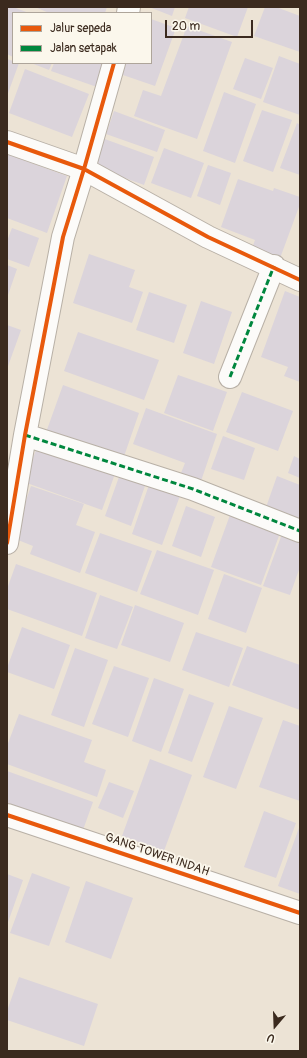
<!DOCTYPE html>
<style>
body{margin:0}
#map{position:relative;width:307px;height:1058px;overflow:hidden;background:#ece3d5;font-family:Pangolin,sans-serif}
canvas{display:block}
.frame{position:absolute;inset:0;border:8px solid #3b2a1e;pointer-events:none}
.legend{position:absolute;left:12px;top:12px;width:140px;height:52px;box-sizing:border-box;background:#fbf7ec;border:1px solid #aea59a;margin:0;padding:5px 7px;list-style:none;font-size:12px;color:#3b2a1e}
.legend li{display:flex;align-items:center;gap:8px;height:20px}
.legend b{width:20px;border:1px solid #aea59a}
.north{position:absolute;left:255px;top:1006px;width:40px;height:40px;-webkit-text-stroke:3px #fbf7ec;paint-order:stroke;rotate:199deg;font-size:11px;font-weight:700;line-height:16px;text-align:center;color:#3b2a1e}
.north::after{content:'';display:block;margin:auto;width:14px;height:18px;background:#3b2a1e;clip-path:polygon(50% 0,100% 100%,50% 72%,0 100%)}
.scale{position:absolute;left:165px;top:20px;width:88px;height:18px;box-sizing:border-box;border:2px solid #3b2a1e;border-top:0;padding-left:5px;font-size:12px;line-height:14px;white-space:nowrap;color:#3b2a1e;-webkit-text-stroke:3px #fbf7ec;paint-order:stroke}
</style>
<div id="map">
<canvas width="307" height="1058"></canvas>
<div class="frame"></div>
<ul class="legend">
<li><b style="height:5px;background:#e8590c"></b>Jalur sepeda</li>
<li><b style="height:5px;background:#00873e"></b>Jalan setapak</li>
</ul>
<div class="north">U</div>
<div class="scale">20 m</div>
</div>
<script>
const context = document.querySelector('canvas').getContext('2d');
context.lineJoin = 'round';
function paint(path, color) { context.fillStyle = color; context.fill(path, 'evenodd'); }
const toPath = rows => new Path2D(rows.map(r => 'M' + r).join(''));
function strokePath(path, color, width, dash) { context.strokeStyle = color; context.lineWidth = width; context.lineCap = dash ? 'butt' : 'round'; context.setLineDash(dash || []); context.stroke(path); }
function drawText(font, color, halo, rows, align = 'center') {
  context.font = font + ' Pangolin,sans-serif'; context.lineWidth = 3.5; context.setLineDash([]); context.textBaseline = 'middle'; context.strokeStyle = halo; context.fillStyle = color; for (const [text, x, y, turn = 0] of rows) {
    context.save(); context.translate(x, y); context.rotate((+turn || 0) * Math.PI / 180); context.textAlign = isNaN(turn) ? turn : align; if (halo) context.strokeText(text, 0, 0); context.fillText(text, 0, 0); context.restore();
  }
}
paint(toPath([
 [7,7,13,7,29,13,13,13,13,57,7,54],
 [35,7,107,7,105,13,49,13],
 [149,7,175,7,172,16],
 [189,7,248,7,237,37,185,18],
 [265,7,276,7,300,16,300,52,254,36],
 [151,19,176,28,155,86,120,74,124,63,151,63],
 [187,26,232,42,197,139,134,116,143,90,161,96],
 [279,56,300,64,300,115,263,102],
 [245,58,273,68,261,99,233,89],
 [7,59,13,61,13,63,19,63,7,96],
 [31,63,52,63,49,70],
 [54,63,105,63,97,87,51,71],
 [25,69,89,94,72,137,9,113],
 [224,92,256,104,235,163,203,151],
 [262,110,292,120,273,172,243,161],
 [114,111,165,130,157,152,106,134],
 [297,123,300,125,300,175,280,168],
 [102,138,154,157,144,185,92,166],
 [164,148,204,163,191,198,151,183],
 [7,154,67,176,47,233,7,218],
 [208,165,231,173,220,205,197,196],
 [238,179,273,191,274,188,300,197,300,204,279,261,251,251,255,240,221,227],
 [12,228,39,238,29,267,7,259,7,241],
 [89,254,135,270,129,287,143,292,132,323,73,303],
 [7,265,17,269,7,298],
 [285,291,300,297,300,382,284,376,288,367,261,357],
 [149,292,187,305,174,343,136,330],
 [201,301,232,312,214,364,183,353],
 [7,325,21,330,7,369],
 [78,332,159,360,144,400,64,371],
 [178,375,227,392,213,431,164,413],
 [63,385,139,413,121,465,44,438],
 [242,392,293,411,278,451,226,432],
 [146,408,217,434,201,481,181,473,185,463,133,444],
 [223,436,255,448,244,480,211,469],
 [39,442,116,471,102,510,24,482],
 [294,456,300,459,300,478,288,473],
 [120,474,146,483,131,526,105,516],
 [277,476,300,485,300,526,264,513],
 [150,482,181,493,162,545,132,534],
 [31,486,84,504,76,525,95,532,80,573,30,554,33,546,13,538],
 [186,506,215,517,201,557,172,546],
 [230,515,280,533,261,585,211,567],
 [100,533,152,551,137,592,85,573],
 [282,534,300,541,300,567,290,595,263,586],
 [157,550,214,570,198,615,140,594],
 [16,564,97,593,82,636,7,609,7,589],
 [224,574,262,588,246,633,208,619],
 [100,595,133,607,117,649,85,638],
 [135,605,184,623,170,662,121,645],
 [22,627,70,645,54,689,7,672,7,668],
 [196,632,243,648,229,687,182,670],
 [247,646,300,665,300,710,232,685],
 [75,648,108,660,84,727,51,715],
 [114,666,149,678,128,737,92,724],
 [154,678,184,689,161,752,132,741],
 [189,694,214,703,192,762,168,753],
 [229,706,263,718,236,789,203,777],
 [19,714,92,740,84,762,106,770,97,797,7,764,7,746],
 [283,720,300,726,300,801,259,787],
 [150,759,192,775,164,851,122,836],
 [7,771,93,802,83,830,7,803],
 [109,782,134,791,123,818,98,808],
 [264,811,296,823,276,878,244,867],
 [300,825,300,894,278,886],
 [32,873,70,887,49,946,10,933],
 [7,874,23,880,7,925],
 [86,881,133,898,111,959,65,942],
 [19,977,98,1004,84,1046,7,1020,7,1011]
]), '#dbd4db');
const street = toPath([
 [128,13,129,7],
 [7,142,84,169,208,237,300,280],
 [230,377,274,266],
 [25,435,193,489,300,531],
 [7,543,25,435,63,237,84,169,114,63],
 [7,815,300,913]
]);
strokePath(street, '#b8b0a6', 24);
strokePath(street, '#fcfbf9', 22);
strokePath(toPath([
 [230,377,274,266],
 [25,435,193,489,300,531]
]), '#00873e', 3, [6, 3]);
strokePath(toPath([
 [7,142,84,169,208,237,300,280],
 [7,543,25,435,63,237,84,169,114,63],
 [7,815,300,913]
]), '#e8590c', 4);
drawText('12px', '#3b2a1e', '#fbf7ec', [
 ["GANG TOWER INDAH",157,855,19]
]);
</script>
